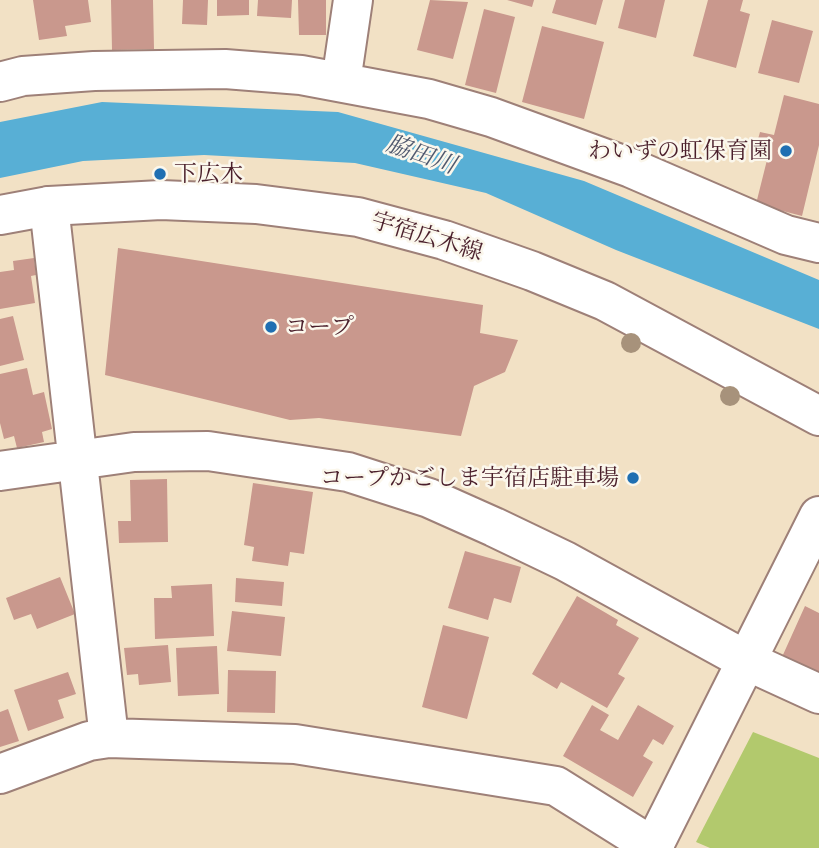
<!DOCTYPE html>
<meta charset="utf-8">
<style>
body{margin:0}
canvas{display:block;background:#f2e1c5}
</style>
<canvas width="819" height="848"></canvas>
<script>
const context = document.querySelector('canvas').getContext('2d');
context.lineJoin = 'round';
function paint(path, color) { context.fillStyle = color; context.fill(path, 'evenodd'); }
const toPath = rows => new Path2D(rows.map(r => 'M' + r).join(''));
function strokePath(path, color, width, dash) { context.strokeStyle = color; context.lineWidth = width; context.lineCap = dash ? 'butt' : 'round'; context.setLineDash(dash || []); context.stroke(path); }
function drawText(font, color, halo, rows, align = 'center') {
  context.font = font + ' "Libre Caslon Text","Noto Serif JP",serif'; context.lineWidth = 5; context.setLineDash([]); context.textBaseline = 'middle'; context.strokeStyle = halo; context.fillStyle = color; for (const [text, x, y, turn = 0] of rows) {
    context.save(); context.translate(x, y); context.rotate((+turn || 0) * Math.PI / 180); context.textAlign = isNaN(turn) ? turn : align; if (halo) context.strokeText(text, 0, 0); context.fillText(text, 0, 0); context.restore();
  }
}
paint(toPath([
 [753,732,819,758,819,848,710,848,696,842]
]), '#b2c96d');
paint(toPath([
 [102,102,338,112,584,181,819,280,819,329,616,250,486,193,355,163,204,155,83,161,0,178,0,122]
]), '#58afd5');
paint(toPath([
 [33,0,88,0,91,22,65,26,67,36,39,40],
 [111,0,153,0,154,49,112,50],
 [183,0,208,0,207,25,182,24],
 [217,0,249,0,249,15,217,16],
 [258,0,292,0,291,18,257,16],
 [298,0,326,0,326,35,299,35],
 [430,0,468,2,453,59,417,50],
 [507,0,534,0,532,7],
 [556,0,603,0,596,25,552,13],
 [625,0,665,0,656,38,618,28],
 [708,0,743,0,740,11,750,14,736,68,693,56],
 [484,9,515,17,496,93,465,85],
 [772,20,813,31,799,83,758,73],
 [542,26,604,42,584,119,522,102],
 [784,95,819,104,819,145,802,216,756,204,767,160,753,157,760,132,774,135],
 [118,248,483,305,480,333,518,340,505,372,474,386,461,436,319,418,290,420,105,375],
 [34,258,36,275,31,276,35,303,0,309,0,272,14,270,13,261],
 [13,316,24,360,0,366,0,319],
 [27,368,33,395,44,392,52,429,42,432,44,442,17,448,14,436,4,439,0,423,0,374],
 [167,479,168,542,119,543,118,521,131,521,130,480],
 [253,483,313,492,304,554,290,552,288,566,252,561,254,547,244,545],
 [465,551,521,567,511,603,494,598,488,620,448,608],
 [60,577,75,614,37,629,31,614,14,620,6,598],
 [236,578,284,582,282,606,235,602],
 [212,584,214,636,155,639,154,598,172,598,171,586],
 [577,596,618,620,616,625,639,638,618,674,625,678,607,708,561,682,557,689,532,674],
 [805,606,819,613,819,673,782,657],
 [232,611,285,617,281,656,227,651],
 [443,625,489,637,467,719,422,707],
 [168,645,171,682,139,685,138,674,127,675,124,648],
 [217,646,219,694,178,696,176,648],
 [228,670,276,671,275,713,227,712],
 [68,672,76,694,58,700,64,718,28,731,14,690],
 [592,705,609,715,600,730,618,740,638,705,674,726,663,745,653,739,643,756,653,762,633,797,563,756],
 [8,709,19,741,0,747,0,712]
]), '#c9988d');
const minor = toPath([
 [0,82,23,76,94,71,225,69,301,75,429,99,491,117,631,168,786,235,819,243],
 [341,82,353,0],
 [49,206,109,738],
 [0,471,134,452,208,451,348,472,429,498,494,527,565,561,747,661,819,694],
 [0,774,89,741,109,738,295,744,556,786,655,848],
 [653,847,819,516]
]);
const tertiary = toPath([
 [0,215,49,206,161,200,256,204,358,217,444,240,532,271,605,301,819,416]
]);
strokePath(minor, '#9e8078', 42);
strokePath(tertiary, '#9e8078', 42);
strokePath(minor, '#fff', 38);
strokePath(tertiary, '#fff', 38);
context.fillStyle = '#a7927b';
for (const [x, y] of [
 [631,343],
 [730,396]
]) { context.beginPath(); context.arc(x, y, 10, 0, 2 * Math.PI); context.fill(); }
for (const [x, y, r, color] of [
 [786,151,7,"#1f6fb2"],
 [160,174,7,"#1f6fb2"],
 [271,327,7,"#1f6fb2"],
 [633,478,7,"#1f6fb2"]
]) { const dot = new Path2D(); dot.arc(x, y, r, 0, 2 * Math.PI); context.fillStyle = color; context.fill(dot); strokePath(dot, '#fbf7ec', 2.5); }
drawText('23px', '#4a1f2b', '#fbf7ec', [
 ["わいずの虹保育園",772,151],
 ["下広木",174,174,"left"],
 ["コープ",285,327,"left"],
 ["コープかごしま宇宿店駐車場",619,478]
], 'right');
drawText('23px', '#4a1f2b', '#fbf7ec', [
 ["宇宿広木線",427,237,17]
]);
drawText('italic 24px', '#50596f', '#fbf7ec', [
 ["脇田川",421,155,19]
]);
</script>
